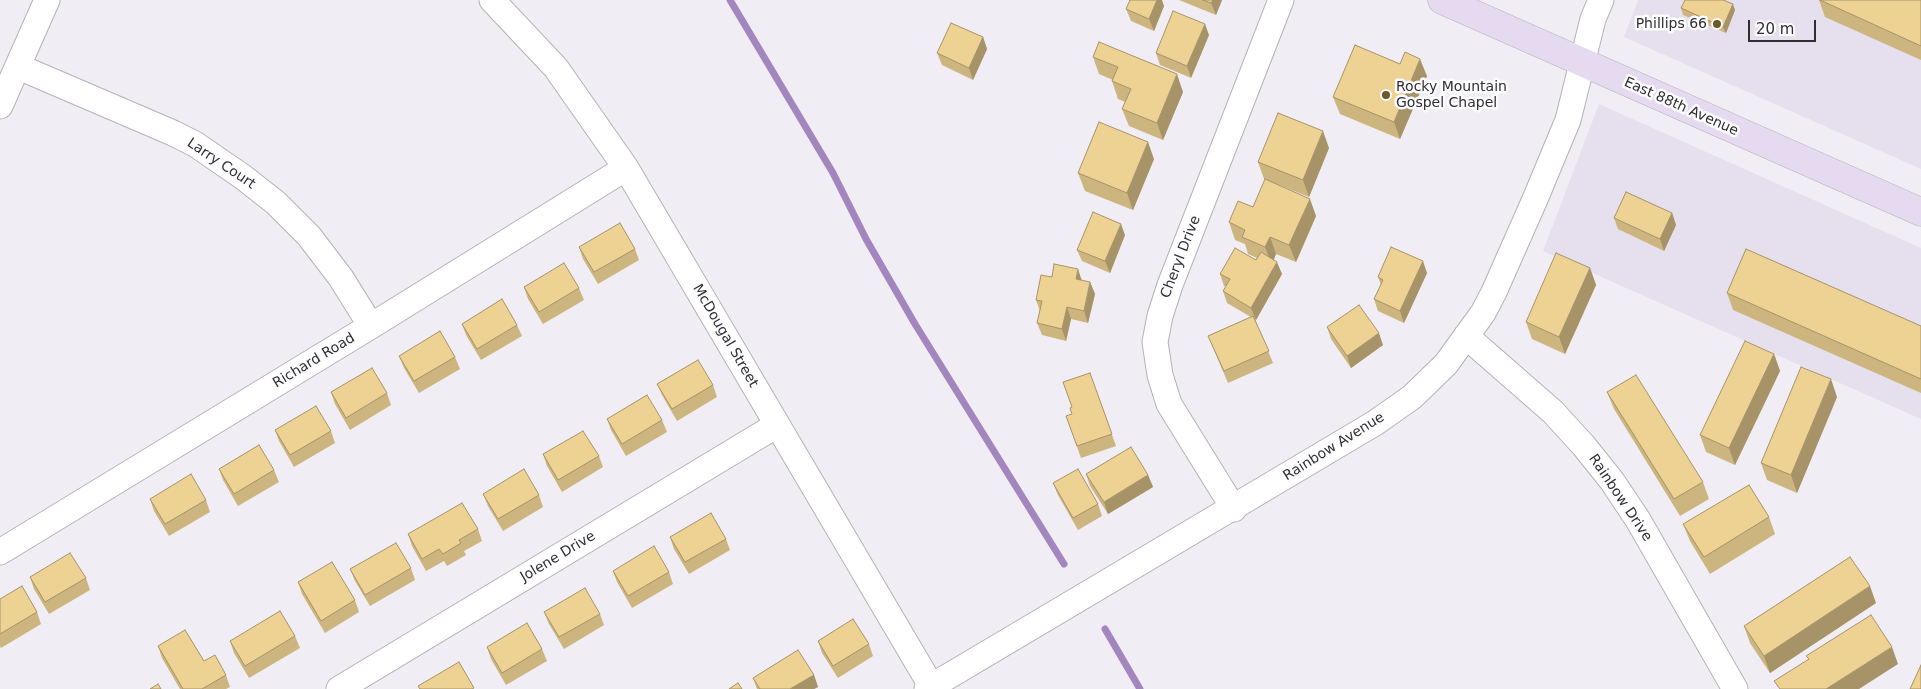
<!DOCTYPE html>
<style>
body{margin:0}
#map{position:relative;width:1921px;height:689px;overflow:hidden;background:#f1edf5;font-family:"DejaVu Sans",sans-serif}
canvas{display:block}
.scale{position:absolute;left:1748px;top:20px;width:68px;height:22px;box-sizing:border-box;border:2px solid #2f2e30;border-top:0;padding-left:6px;font-size:15px;line-height:18px;white-space:nowrap;color:#2f2e30;-webkit-text-stroke:4px #fdfcff;paint-order:stroke}
</style>
<div id="map">
<canvas width="1921" height="689"></canvas>
<div class="scale">20 m</div>
</div>
<script>
const context = document.querySelector('canvas').getContext('2d');
context.lineJoin = 'round';
function paint(path, color) { context.fillStyle = color; context.fill(path, 'evenodd'); }
const toPath = rows => new Path2D(rows.map(r => 'M' + r).join(''));
function strokePath(path, color, width, dash) { context.strokeStyle = color; context.lineWidth = width; context.lineCap = dash ? 'butt' : 'round'; context.setLineDash(dash || []); context.stroke(path); }
function drawText(font, color, halo, rows, align = 'center') {
  context.font = font + ' "DejaVu Sans",sans-serif'; context.lineWidth = 5; context.setLineDash([]); context.textBaseline = 'middle'; context.strokeStyle = halo; context.fillStyle = color; for (const [text, x, y, turn = 0] of rows) {
    context.save(); context.translate(x, y); context.rotate((+turn || 0) * Math.PI / 180); context.textAlign = isNaN(turn) ? turn : align; if (halo) context.strokeText(text, 0, 0); context.fillText(text, 0, 0); context.restore();
  }
}
paint(toPath([
 [1638,0,1921,0,1921,169,1624,37],
 [1599,104,1921,248,1921,419,1543,251]
]), '#e6dfed');
strokePath(toPath([
 [730,0,833,173,866,239,915,324,1064,564],
 [1105,629,1140,689]
]), '#a286bd', 7);
const street = toPath([
 [492,0,556,68,626,168,933,689],
 [19,67,173,133,195,144,243,177,276,203,309,236,341,278,371,326],
 [0,106,47,0],
 [1466,336,1553,412,1584,446,1612,481,1638,520,1735,689],
 [1234,509,1169,404,1160,375,1155,342,1160,316,1170,285,1281,0],
 [0,552,371,326,626,168],
 [339,689,777,425],
 [927,689,1375,423,1412,397,1446,364,1483,313,1494,292,1536,197,1568,120,1593,19,1601,0]
]);
const secondary = toPath([
 [1442,0,1921,212]
]);
strokePath(street, '#b4b1b8', 27);
strokePath(secondary, '#b4b1b8', 29);
strokePath(street, '#fff', 25);
strokePath(secondary, '#e5daef', 28);
paint(toPath([
 [1179,0,1222,0,1216,15],
 [1819,0,1921,0,1921,60,1825,17],
 [1164,6,1154,31,1131,21,1126,9],
 [1681,8,1735,10,1726,33,1683,15],
 [1209,35,1191,78,1160,65,1156,53],
 [983,37,987,49,973,80,942,65,937,53],
 [1093,57,1183,92,1163,140,1129,126,1122,109,1125,102,1118,99,1112,81,1113,80,1099,74],
 [1427,76,1400,139,1340,114,1333,97],
 [1329,148,1309,197,1264,179,1258,162],
 [1154,159,1133,210,1085,191,1078,173],
 [1253,207,1316,216,1296,262,1276,254,1273,260,1282,274,1256,320,1255,319,1273,363,1228,383,1208,336,1251,317,1227,303,1223,291,1226,286,1224,286,1220,274,1256,260,1257,258,1248,254,1245,244,1235,240,1229,222],
 [1672,213,1676,225,1664,251,1618,229,1614,218],
 [1125,235,1110,273,1082,261,1077,250],
 [579,247,635,249,639,260,598,284,583,259],
 [1590,268,1596,285,1565,354,1532,339,1526,322],
 [1427,273,1404,323,1378,311,1374,299,1381,285,1378,277],
 [1052,277,1090,282,1095,294,1088,323,1071,319,1066,341,1042,335,1037,323,1040,311,1036,300],
 [524,287,579,288,584,300,543,324,528,299],
 [1727,293,1921,326,1921,393,1733,310],
 [462,324,517,325,522,336,481,360,466,335],
 [1327,327,1383,345,1351,368,1331,339],
 [1774,354,1780,371,1735,465,1706,452,1700,435],
 [399,356,455,357,460,369,419,393,404,368],
 [1090,373,1116,446,1081,458,1066,416,1072,414,1072,407],
 [657,384,713,385,717,397,677,421,662,395],
 [331,392,387,393,391,405,350,430,335,404],
 [1607,392,1703,482,1709,499,1680,516,1614,409],
 [1837,397,1797,493,1767,480,1761,463],
 [607,419,662,420,667,432,626,456,611,430],
 [275,430,331,431,335,443,294,467,279,441],
 [543,454,599,456,603,467,562,492,547,466],
 [219,469,274,470,279,482,238,506,223,480],
 [1086,474,1148,475,1153,487,1108,514,1090,486],
 [1053,483,1098,504,1102,516,1078,530,1058,495],
 [483,494,539,495,543,507,503,531,488,506],
 [150,499,206,500,210,512,169,536,154,511],
 [1769,517,1775,534,1710,574,1690,541,1683,524],
 [478,529,482,541,464,551,466,555,447,566,444,561,426,571,412,546,408,534],
 [670,537,726,539,730,550,689,574,674,549],
 [411,568,415,580,370,606,355,581,350,569],
 [613,571,669,572,673,584,632,608,617,582],
 [30,577,86,578,90,590,49,614,34,589],
 [298,582,355,600,359,612,325,633,302,594],
 [0,599,37,612,41,624,1,648,0,646],
 [1876,603,1770,673,1750,643,1744,626],
 [544,612,600,614,604,625,564,649,549,624],
 [295,636,300,648,249,678,234,653,230,641],
 [818,641,869,644,873,656,838,678,822,653],
 [158,646,204,661,226,675,230,687,226,689,180,689,162,658],
 [487,647,542,649,547,661,506,685,491,659],
 [814,675,818,687,814,689,757,689,753,678]
]), '#ccb57f');
paint(toPath([
 [1157,0,1162,0,1164,6,1154,31,1149,19],
 [1213,0,1222,0,1216,15,1211,3],
 [1733,4,1735,10,1726,33,1723,27],
 [1205,24,1209,35,1191,78,1187,66],
 [983,37,987,49,973,80,969,68],
 [1420,59,1427,76,1400,139,1394,122],
 [1177,74,1183,92,1163,140,1157,123],
 [1323,131,1329,148,1309,197,1303,180],
 [1148,142,1154,159,1133,210,1127,193],
 [1310,199,1316,216,1296,262,1289,245],
 [1672,213,1676,225,1664,251,1660,239],
 [1121,224,1125,235,1110,273,1105,261],
 [1270,237,1276,254,1272,265,1265,247],
 [1423,261,1427,273,1404,323,1400,311],
 [1277,262,1282,274,1256,320,1251,308],
 [1590,268,1596,285,1565,354,1559,337],
 [1078,269,1082,281,1076,279],
 [1090,282,1095,294,1088,323,1084,311],
 [1067,307,1071,319,1066,341,1062,329],
 [1379,333,1383,345,1351,368,1347,356],
 [1774,354,1780,371,1735,465,1729,448],
 [1831,379,1837,397,1797,493,1791,475],
 [1148,475,1153,487,1108,514,1104,502],
 [1870,586,1876,603,1770,673,1764,656],
 [1892,647,1898,664,1859,689,1826,689],
 [814,675,818,687,814,689,790,689]
]), '#a69368');
const building = toPath([
 [1130,0,1157,0,1149,19,1126,9,1130,0],
 [1203,0,1213,0,1211,3,1203,0],
 [1685,0,1723,0,1733,4,1723,27,1681,8,1685,0],
 [1820,0,1921,0,1921,46,1820,0],
 [1173,11,1205,24,1187,66,1156,53,1173,11],
 [951,23,983,37,969,68,937,53,951,23],
 [1099,42,1177,74,1157,123,1122,109,1131,89,1112,81,1118,67,1093,57,1099,42],
 [1355,45,1400,64,1405,52,1420,59,1394,122,1333,97,1355,45],
 [1278,113,1323,131,1303,180,1258,162,1278,113],
 [1099,122,1148,142,1127,193,1078,173,1099,122],
 [1265,179,1310,199,1289,245,1270,237,1265,247,1242,237,1245,230,1229,222,1238,201,1253,207,1265,179],
 [1626,192,1672,213,1660,239,1614,218,1626,192],
 [1093,212,1121,224,1105,261,1077,250,1093,212],
 [620,223,635,249,594,272,579,247,620,223],
 [1391,247,1423,261,1400,311,1374,299,1383,280,1378,277,1391,247],
 [1235,248,1256,260,1261,252,1277,262,1251,308,1223,291,1230,279,1220,274,1235,248],
 [1746,249,1921,326,1921,379,1727,293,1746,249],
 [1556,253,1590,268,1559,337,1526,322,1556,253],
 [564,263,579,288,539,312,524,287,564,263],
 [1054,264,1078,269,1076,279,1090,282,1084,311,1067,307,1062,329,1037,323,1042,301,1036,300,1041,275,1052,277,1054,264],
 [502,299,517,325,477,349,462,324,502,299],
 [1359,305,1379,333,1347,356,1327,327,1359,305],
 [1253,316,1269,351,1224,371,1208,336,1253,316],
 [440,331,455,357,414,381,399,356,440,331],
 [1745,341,1774,354,1729,448,1700,435,1745,341],
 [698,360,713,385,672,409,657,384,698,360],
 [1801,367,1831,379,1791,475,1761,463,1801,367],
 [372,368,387,393,346,418,331,392,372,368],
 [1090,373,1112,434,1077,446,1066,416,1072,414,1070,408,1072,407,1063,382,1090,373],
 [1636,375,1703,482,1674,499,1607,392,1636,375],
 [647,395,662,420,622,444,607,419,647,395],
 [316,406,331,431,290,455,275,430,316,406],
 [583,431,599,456,558,480,543,454,583,431],
 [259,445,274,470,234,494,219,469,259,445],
 [1131,447,1148,475,1104,502,1086,474,1131,447],
 [524,469,539,495,498,519,483,494,524,469],
 [1078,469,1098,504,1073,518,1053,483,1078,469],
 [191,474,206,500,165,524,150,499,191,474],
 [1749,485,1769,517,1704,557,1683,524,1749,485],
 [462,503,478,529,459,540,461,543,443,554,439,549,422,559,408,534,462,503],
 [711,513,726,539,685,562,670,537,711,513],
 [396,543,411,568,365,595,350,569,396,543],
 [654,546,669,572,628,596,613,571,654,546],
 [70,553,86,578,45,602,30,577,70,553],
 [1850,557,1870,586,1764,656,1744,626,1850,557],
 [332,562,355,600,321,621,298,582,332,562],
 [22,586,37,612,0,634,0,599,22,586],
 [585,588,600,614,559,637,544,612,585,588],
 [280,611,295,636,245,666,230,641,280,611],
 [1871,615,1892,647,1826,689,1780,689,1774,681,1809,659,1806,656,1871,615],
 [853,619,869,644,833,666,818,641,853,619],
 [527,623,542,649,502,673,487,647,527,623],
 [185,630,204,661,215,655,226,675,202,689,183,689,158,646,185,630],
 [798,650,814,675,790,689,760,689,753,678,798,650],
 [459,662,474,688,472,689,420,689,418,686,459,662],
 [1921,665,1921,689,1910,689,1921,665],
 [738,683,742,689,729,689,738,683],
 [158,684,161,689,150,689,158,684]
]);
paint(building, '#edd294');
strokePath(building, '#a69368', 1);
for (const [x, y, r, color] of [
 [1717,24,5,"#6d5928"],
 [1386,95,5,"#6d5928"]
]) { const dot = new Path2D(); dot.arc(x, y, r, 0, 2 * Math.PI); context.fillStyle = color; context.fill(dot); strokePath(dot, '#fdfcff', 2); }
drawText('14px', '#2f2e30', '#fdfcff', [
 ["Phillips 66",1707,24],
 ["Rocky Mountain",1396,87,"left"],
 ["Gospel Chapel",1396,103,"left"]
], 'right');
drawText('14px', '#2f2e30', '#fdfcff', [
 ["East 88th Avenue",1681,107,24],
 ["Larry Court",221,164,34],
 ["Cheryl Drive",1181,257,-69],
 ["McDougal Street",725,336,60],
 ["Richard Road",314,361,-31],
 ["Rainbow Avenue",1334,447,-32],
 ["Rainbow Drive",1620,498,56],
 ["Jolene Drive",558,557,-31]
]);
</script>
